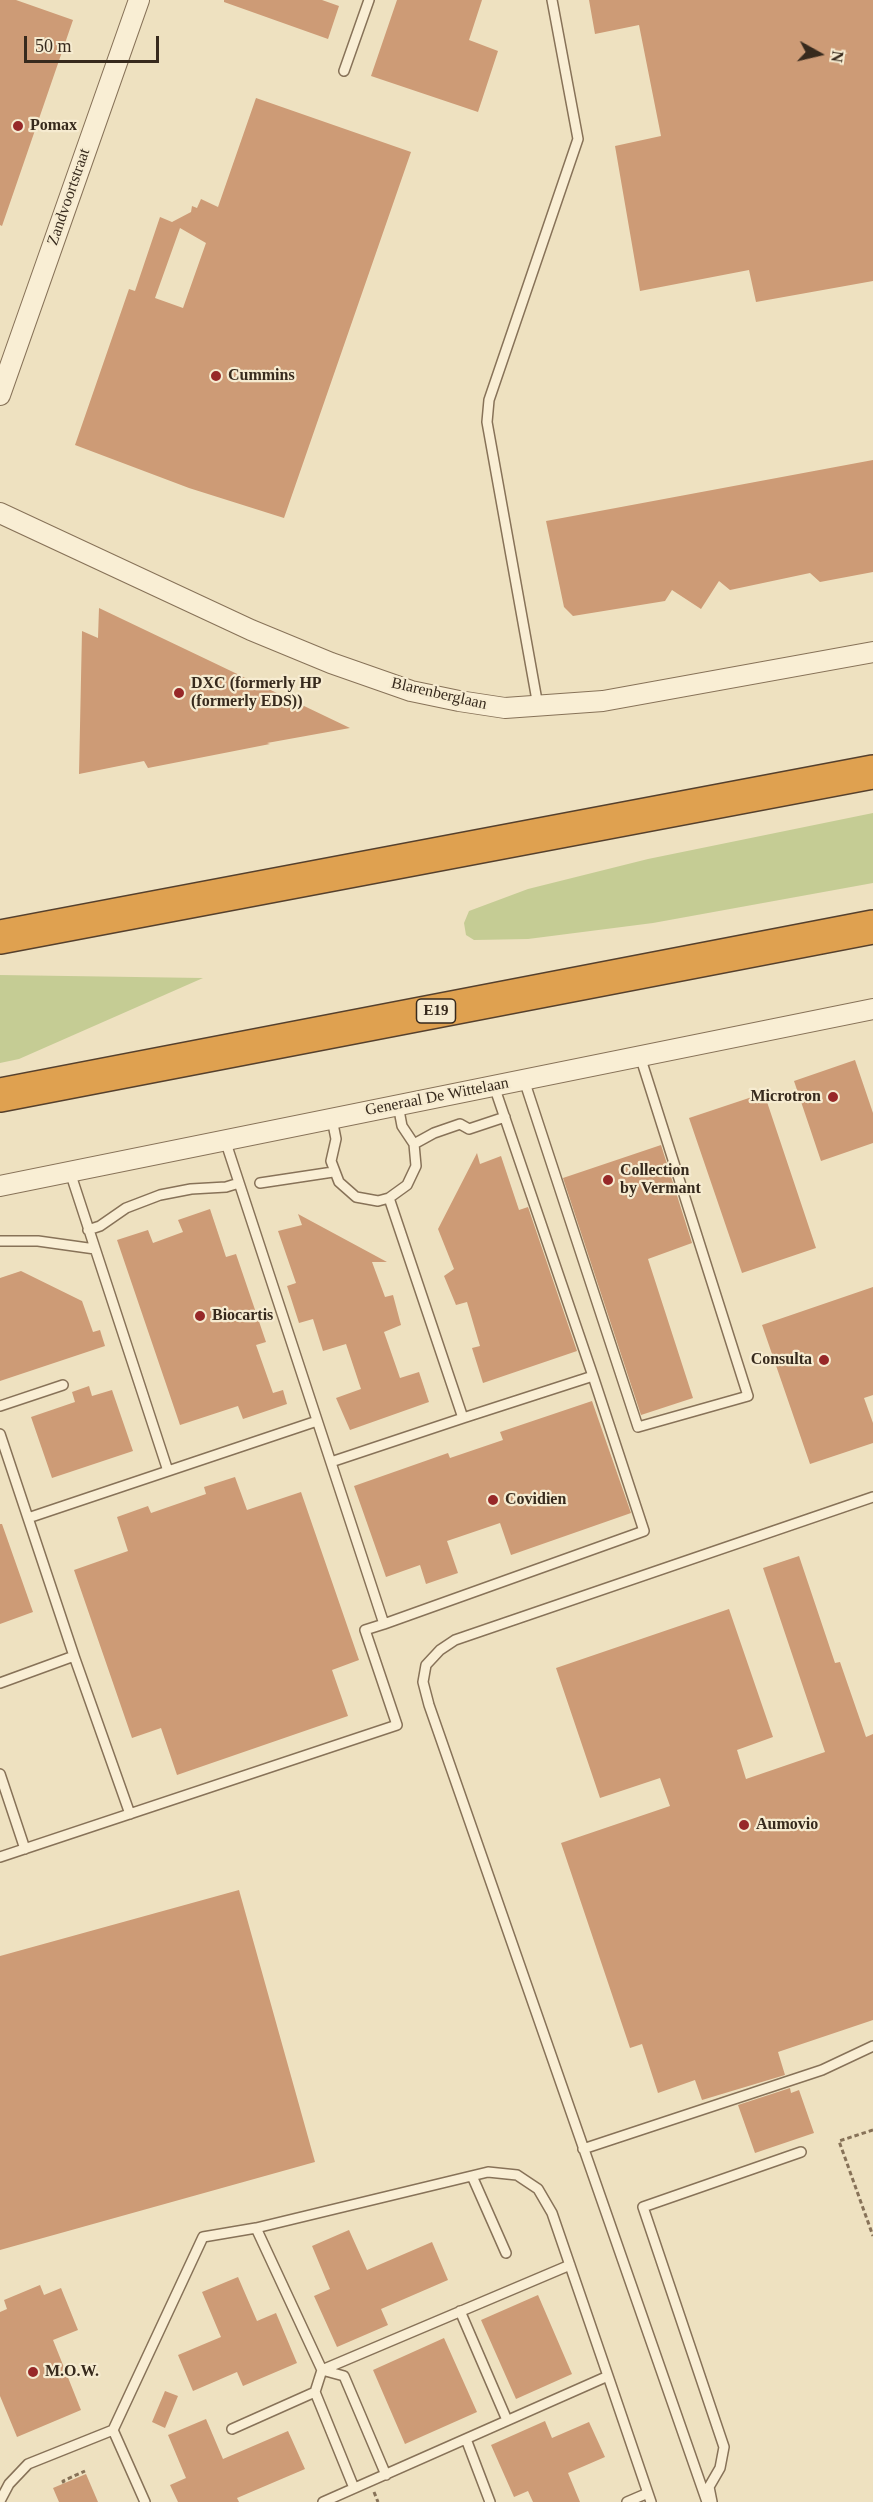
<!DOCTYPE html>
<style>
body{margin:0}
#map{position:relative;width:873px;height:2502px;overflow:hidden;background:#eee1c0;font-family:"Times New Roman",serif}
canvas{display:block}
.north{position:absolute;left:789px;top:24px;width:60px;height:60px;-webkit-text-stroke:4px #f6ebd0;paint-order:stroke;rotate:98deg;font-size:16px;font-weight:700;line-height:24px;text-align:center;color:#372a1d}
.north::after{content:'';display:block;margin:auto;width:21px;height:27px;background:#372a1d;clip-path:polygon(50% 0,100% 100%,50% 72%,0 100%)}
.scale{position:absolute;left:24px;top:36px;width:135px;height:27px;box-sizing:border-box;border:3px solid #372a1d;border-top:0;padding-left:8px;font-size:18px;line-height:21px;white-space:nowrap;color:#372a1d;-webkit-text-stroke:4px #f6ebd0;paint-order:stroke}
</style>
<div id="map">
<canvas width="873" height="2502"></canvas>
<div class="north">N</div>
<div class="scale">50 m</div>
</div>
<script>
const context = document.querySelector('canvas').getContext('2d');
context.lineJoin = 'round';
function paint(path, color) { context.fillStyle = color; context.fill(path, 'evenodd'); }
const toPath = rows => new Path2D(rows.map(r => 'M' + r).join(''));
function strokePath(path, color, width, dash) { context.strokeStyle = color; context.lineWidth = width; context.lineCap = dash ? 'butt' : 'round'; context.setLineDash(dash || []); context.stroke(path); }
function drawText(font, color, halo, rows, align = 'center') {
  context.font = font + ' "Times New Roman",serif'; context.lineWidth = 4.5; context.setLineDash([]); context.textBaseline = 'middle'; context.strokeStyle = halo; context.fillStyle = color; for (const [text, x, y, turn = 0] of rows) {
    context.save(); context.translate(x, y); context.rotate((+turn || 0) * Math.PI / 180); context.textAlign = isNaN(turn) ? turn : align; if (halo) context.strokeText(text, 0, 0); context.fillText(text, 0, 0); context.restore();
  }
}
paint(toPath([
 [873,813,873,883,653,923,528,939,474,940,466,935,464,923,469,911,528,889,648,859],
 [0,975,203,978,19,1059,0,1063]
]), '#c5cc94');
paint(toPath([
 [0,0,16,0,73,20,2,226,0,225],
 [224,0,322,0,339,6,328,39,224,2],
 [397,0,482,0,469,40,498,51,478,112,371,76],
 [589,0,873,0,873,281,756,302,749,270,640,291,615,146,661,136,639,25,595,34],
 [256,98,411,152,284,518,189,488,75,445,129,289,135,291,160,217,172,222,191,212,192,206,197,208,201,199,218,207],
 [180,228,206,243,183,308,155,298],
 [873,460,873,572,820,582,810,573,730,590,719,581,701,609,672,590,665,601,573,616,564,607,546,521],
 [99,608,208,660,350,728,267,743,270,744,148,768,144,761,79,774,82,631,98,638],
 [855,1060,873,1113,873,1143,821,1161,794,1081],
 [764,1093,816,1248,742,1273,689,1118],
 [661,1145,692,1243,648,1259,693,1398,641,1415,563,1178],
 [477,1153,480,1164,501,1156,519,1210,528,1207,577,1351,483,1383,472,1348,480,1346,467,1302,456,1305,444,1276,454,1269,438,1229],
 [210,1209,226,1257,236,1254,266,1342,256,1345,273,1393,283,1390,287,1404,243,1419,238,1406,180,1425,117,1240,148,1230,153,1243,183,1232,178,1220],
 [298,1214,387,1262,372,1262,385,1297,393,1295,401,1325,384,1332,400,1378,419,1372,429,1402,350,1430,336,1398,361,1389,346,1344,323,1351,313,1319,299,1323,287,1286,296,1283,278,1231,302,1225],
 [21,1271,82,1301,93,1332,100,1330,105,1346,0,1381,0,1278],
 [873,1287,873,1395,864,1398,873,1423,873,1443,810,1464,762,1325],
 [89,1386,92,1396,112,1390,133,1451,52,1478,31,1417,75,1402,72,1392],
 [592,1401,631,1513,511,1555,500,1523,447,1541,458,1573,426,1584,420,1565,386,1577,354,1486,448,1453,450,1458,503,1440,500,1432],
 [235,1477,247,1510,301,1492,359,1660,332,1670,348,1716,177,1775,161,1728,132,1738,74,1570,128,1551,117,1517,148,1506,151,1513,206,1494,204,1487],
 [0,1524,2,1524,33,1612,0,1624],
 [799,1556,835,1663,840,1662,866,1737,873,1734,873,2020,778,2052,785,2075,702,2100,695,2080,658,2093,642,2044,630,2048,561,1843,670,1806,660,1778,600,1798,556,1668,729,1609,773,1737,737,1750,746,1779,825,1752,763,1568],
 [239,1890,315,2162,0,2250,0,1956],
 [790,2088,791,2093,799,2090,814,2133,755,2153,738,2105],
 [349,2230,367,2270,432,2242,448,2280,381,2309,388,2325,337,2347,314,2296,330,2289,312,2246],
 [238,2277,257,2321,276,2313,297,2363,243,2386,237,2372,193,2391,178,2355,221,2337,202,2292],
 [40,2285,44,2295,61,2288,78,2330,53,2340,81,2410,17,2437,0,2396,0,2312,7,2309,4,2300],
 [538,2295,572,2374,516,2399,481,2320],
 [444,2338,477,2412,405,2444,373,2370],
 [165,2391,178,2396,165,2428,152,2422],
 [206,2419,223,2459,288,2431,305,2469,237,2498,239,2502,178,2502,170,2485,186,2478,168,2435],
 [545,2421,552,2438,589,2422,605,2457,568,2473,580,2502,533,2502,528,2491,514,2497,491,2445],
 [86,2474,98,2502,59,2502,53,2488]
]), '#cd9b76');
const service = toPath([
 [344,71,369,0],
 [538,706,487,422,489,400,578,139,552,0],
 [524,1080,638,1427,748,1396,640,1056],
 [332,1119,336,1139,331,1161,339,1182,356,1197,378,1201,389,1198,407,1185,416,1166,414,1144,402,1126,398,1105],
 [414,1144,434,1133,460,1124,469,1129,505,1117],
 [70,1172,168,1471,317,1421],
 [260,1183,333,1172],
 [88,1230,100,1226,126,1208,160,1195,191,1189,226,1187,239,1183],
 [0,1241,38,1241,95,1249],
 [0,1406,63,1385],
 [463,1418,593,1376,494,1086],
 [0,1434,28,1518,168,1471],
 [331,1462,463,1418,389,1198],
 [384,1624,644,1531,593,1376],
 [74,1656,130,1814],
 [0,1683,74,1656,28,1518],
 [0,1774,25,1849],
 [0,1857,397,1725,365,1630,384,1624,225,1140],
 [583,2149,822,2070,873,2046],
 [472,2176,506,2253],
 [256,2228,322,2370,315,2392,354,2488],
 [460,2311,507,2420],
 [322,2370,570,2265],
 [322,2370,344,2376,386,2475],
 [608,2376,651,2502],
 [232,2429,315,2392],
 [466,2439,490,2502],
 [0,2501,9,2484,28,2464,113,2430],
 [145,2502,113,2430,203,2237,256,2228,488,2172,517,2175,538,2189,552,2213,608,2376,323,2502],
 [627,2502,648,2493],
 [707,2502,429,1705,423,1682,426,1665,440,1650,455,1640,873,1497],
 [712,2502,709,2487,720,2468,724,2447,643,2207,801,2152]
]);
const minor = toPath([
 [0,395,139,0],
 [0,513,251,630,331,663,411,691,459,701,505,708,603,701,873,652],
 [0,1186,873,1009]
]);
const motorway = toPath([
 [0,937,873,772],
 [0,1095,873,927]
]);
strokePath(service, '#877258', 12);
strokePath(minor, '#877258', 22);
strokePath(motorway, '#55402d', 36);
strokePath(toPath([
 [873,2130,839,2141,873,2236],
 [64,2483,63,2481,85,2471],
 [374,2492,378,2502]
]), '#877258', 3, [4.5, 3]);
strokePath(service, '#f9eed4', 9);
strokePath(minor, '#f9eed4', 20);
strokePath(motorway, '#dfa150', 33);
for (const [x, y, r, color] of [
 [18,126,6,"#972828"],
 [216,376,6,"#972828"],
 [179,693,6,"#972828"],
 [833,1097,6,"#972828"],
 [608,1180,6,"#972828"],
 [200,1316,6,"#972828"],
 [824,1360,6,"#972828"],
 [493,1500,6,"#972828"],
 [744,1825,6,"#972828"],
 [33,2372,6,"#972828"]
]) { const dot = new Path2D(); dot.arc(x, y, r, 0, 2 * Math.PI); context.fillStyle = color; context.fill(dot); strokePath(dot, '#f6ebd0', 2); }
for (const [x, y, w] of [
 [436,1011,39]
]) { const box = new Path2D(); box.roundRect(x - w / 2, y - 12, w, 24, 4.5); context.fillStyle = '#f6ebd0'; context.fill(box); strokePath(box, '#372a1d', 1.5); }
drawText('bold 15px', '#372a1d', null, [
 ["E19",436,1011]
]);
drawText('bold 16px', '#372a1d', '#f6ebd0', [
 ["Pomax",30,126],
 ["Cummins",228,376],
 ["DXC (formerly HP",191,684],
 ["(formerly EDS))",191,702],
 ["Microtron",821,1097,"right"],
 ["Collection",620,1171],
 ["by Vermant",620,1189],
 ["Biocartis",212,1316],
 ["Consulta",812,1360,"right"],
 ["Covidien",505,1500],
 ["Aumovio",756,1825],
 ["M.O.W.",45,2372]
], 'left');
drawText('16px', '#372a1d', '#f6ebd0', [
 ["Zandvoortstraat",69,197,-71],
 ["Blarenberglaan",439,694,13],
 ["Generaal De Wittelaan",437,1097,-11]
]);
</script>
